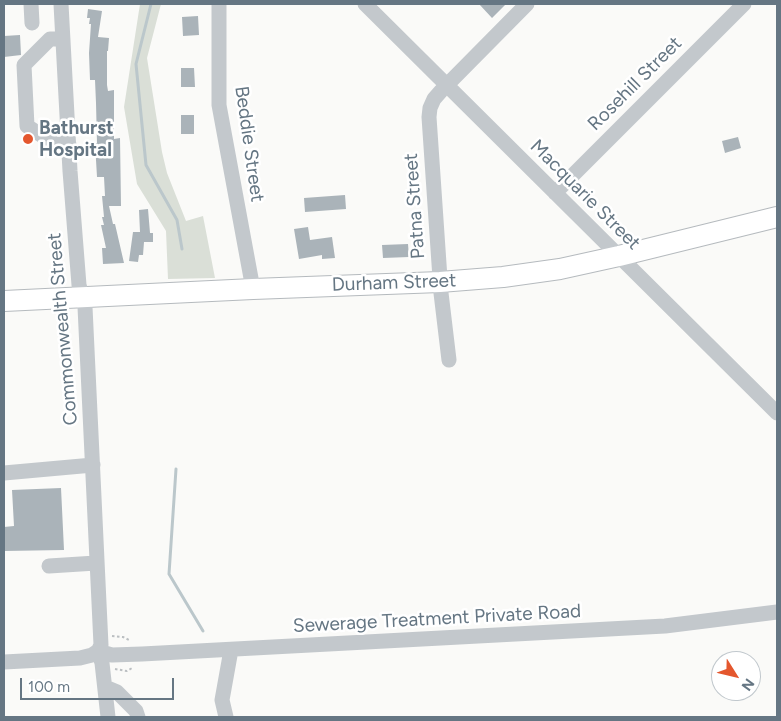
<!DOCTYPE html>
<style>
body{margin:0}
#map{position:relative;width:781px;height:721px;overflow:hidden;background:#fafaf8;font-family:Figtree,sans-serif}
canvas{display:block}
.frame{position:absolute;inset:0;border:5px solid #657683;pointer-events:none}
.north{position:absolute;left:711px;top:651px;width:50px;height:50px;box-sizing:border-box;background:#fff;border:1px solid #c1c8cd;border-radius:50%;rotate:126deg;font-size:14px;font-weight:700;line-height:20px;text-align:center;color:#657683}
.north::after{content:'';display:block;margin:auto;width:18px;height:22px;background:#e4572e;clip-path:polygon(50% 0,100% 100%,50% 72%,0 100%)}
.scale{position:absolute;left:20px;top:678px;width:154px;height:22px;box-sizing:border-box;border:2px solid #657683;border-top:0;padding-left:6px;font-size:15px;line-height:18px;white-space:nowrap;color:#657683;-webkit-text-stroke:4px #fff;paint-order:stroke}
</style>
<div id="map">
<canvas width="781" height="721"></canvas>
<div class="frame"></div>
<div class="north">N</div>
<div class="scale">100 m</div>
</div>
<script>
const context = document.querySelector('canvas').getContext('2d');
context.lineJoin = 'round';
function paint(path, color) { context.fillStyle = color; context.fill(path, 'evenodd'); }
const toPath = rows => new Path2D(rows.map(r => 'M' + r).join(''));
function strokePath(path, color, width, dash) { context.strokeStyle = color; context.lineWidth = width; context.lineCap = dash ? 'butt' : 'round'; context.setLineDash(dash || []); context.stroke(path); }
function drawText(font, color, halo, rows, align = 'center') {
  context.font = font + ' Figtree,sans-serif'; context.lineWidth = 5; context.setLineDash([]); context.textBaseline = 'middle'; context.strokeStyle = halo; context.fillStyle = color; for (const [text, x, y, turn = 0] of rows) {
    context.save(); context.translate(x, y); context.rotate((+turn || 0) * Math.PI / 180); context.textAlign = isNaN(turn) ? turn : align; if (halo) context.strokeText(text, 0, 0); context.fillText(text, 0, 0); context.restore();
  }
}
paint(toPath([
 [140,4,161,4,147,58,162,152,167,173,186,221,203,216,215,278,168,279,166,231,137,184,124,107]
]), '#dadfd7');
strokePath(toPath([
 [151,4,136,64,146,165,177,220,182,249],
 [176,469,169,574,203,631]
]), '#bbc7cb', 3);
paint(toPath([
 [479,4,506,4,492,18],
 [88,9,102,11,98,37,109,38,108,51,107,51,107,85,108,91,114,90,114,139,120,138,121,206,109,206,113,224,115,224,124,263,103,264,102,248,106,248,101,225,104,225,102,217,104,217,102,196,105,196,104,177,97,177,95,143,97,143,96,103,95,80,90,80,89,53,91,24,89,24,90,18,87,18],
 [198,16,199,35,183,36,182,17],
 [20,35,21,55,4,57,4,36],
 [181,68,194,68,195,87,181,87],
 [181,115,194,115,194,134,181,134],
 [738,137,741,148,725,153,722,141],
 [345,195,346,209,305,212,304,198],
 [148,209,150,233,153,233,153,242,144,242,143,255,139,255,138,262,129,261,133,232,140,232,139,210],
 [308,227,310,240,332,237,335,258,322,259,322,255,299,259,294,229],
 [408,244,409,257,383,258,382,245],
 [61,488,64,550,4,551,4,527,14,526,12,490]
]), '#aab3b9');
const major = toPath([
 [4,301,253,289,440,282,503,277,560,269,619,256,777,217]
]);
strokePath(major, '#b5babe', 22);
strokePath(toPath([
 [112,636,123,637,131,641],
 [115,669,127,671,132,668]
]), '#bbbfc2', 2, [2.5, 2.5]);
strokePath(toPath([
 [31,4,32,23],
 [61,4,70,171,79,285,85,307,101,645,98,651],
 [219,4,219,105,253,289],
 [365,4,777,413],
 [63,39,50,39,24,65,27,126,55,144,69,144],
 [555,193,744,4],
 [449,360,441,293,429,117,430,108,434,99,441,91,527,4],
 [4,473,93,465],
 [49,566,96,563],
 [98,651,112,655,142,654,665,626,777,612],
 [98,651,102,663,108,717],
 [4,662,80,658,92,655,98,651],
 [105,687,117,692,136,711,138,717],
 [226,717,222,700,231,650]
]), '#c3c8cc', 15);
strokePath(major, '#fff', 20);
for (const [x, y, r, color] of [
 [28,139,6,"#e4572e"]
]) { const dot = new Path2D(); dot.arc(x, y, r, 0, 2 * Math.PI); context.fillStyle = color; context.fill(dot); strokePath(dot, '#fff', 2); }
drawText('19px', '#657683', '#fff', [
 ["Rosehill Street",635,84,-45],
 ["Beddie Street",249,144,82],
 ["Macquarie Street",585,195,45],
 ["Patna Street",415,206,-94],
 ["Durham Street",394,283,-2],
 ["Commonwealth Street",63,329,-95],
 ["Sewerage Treatment Private Road",437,619,-3]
]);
drawText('bold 19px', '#657683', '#fff', [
 ["Bathurst",39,128],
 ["Hospital",39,150]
], 'left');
</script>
